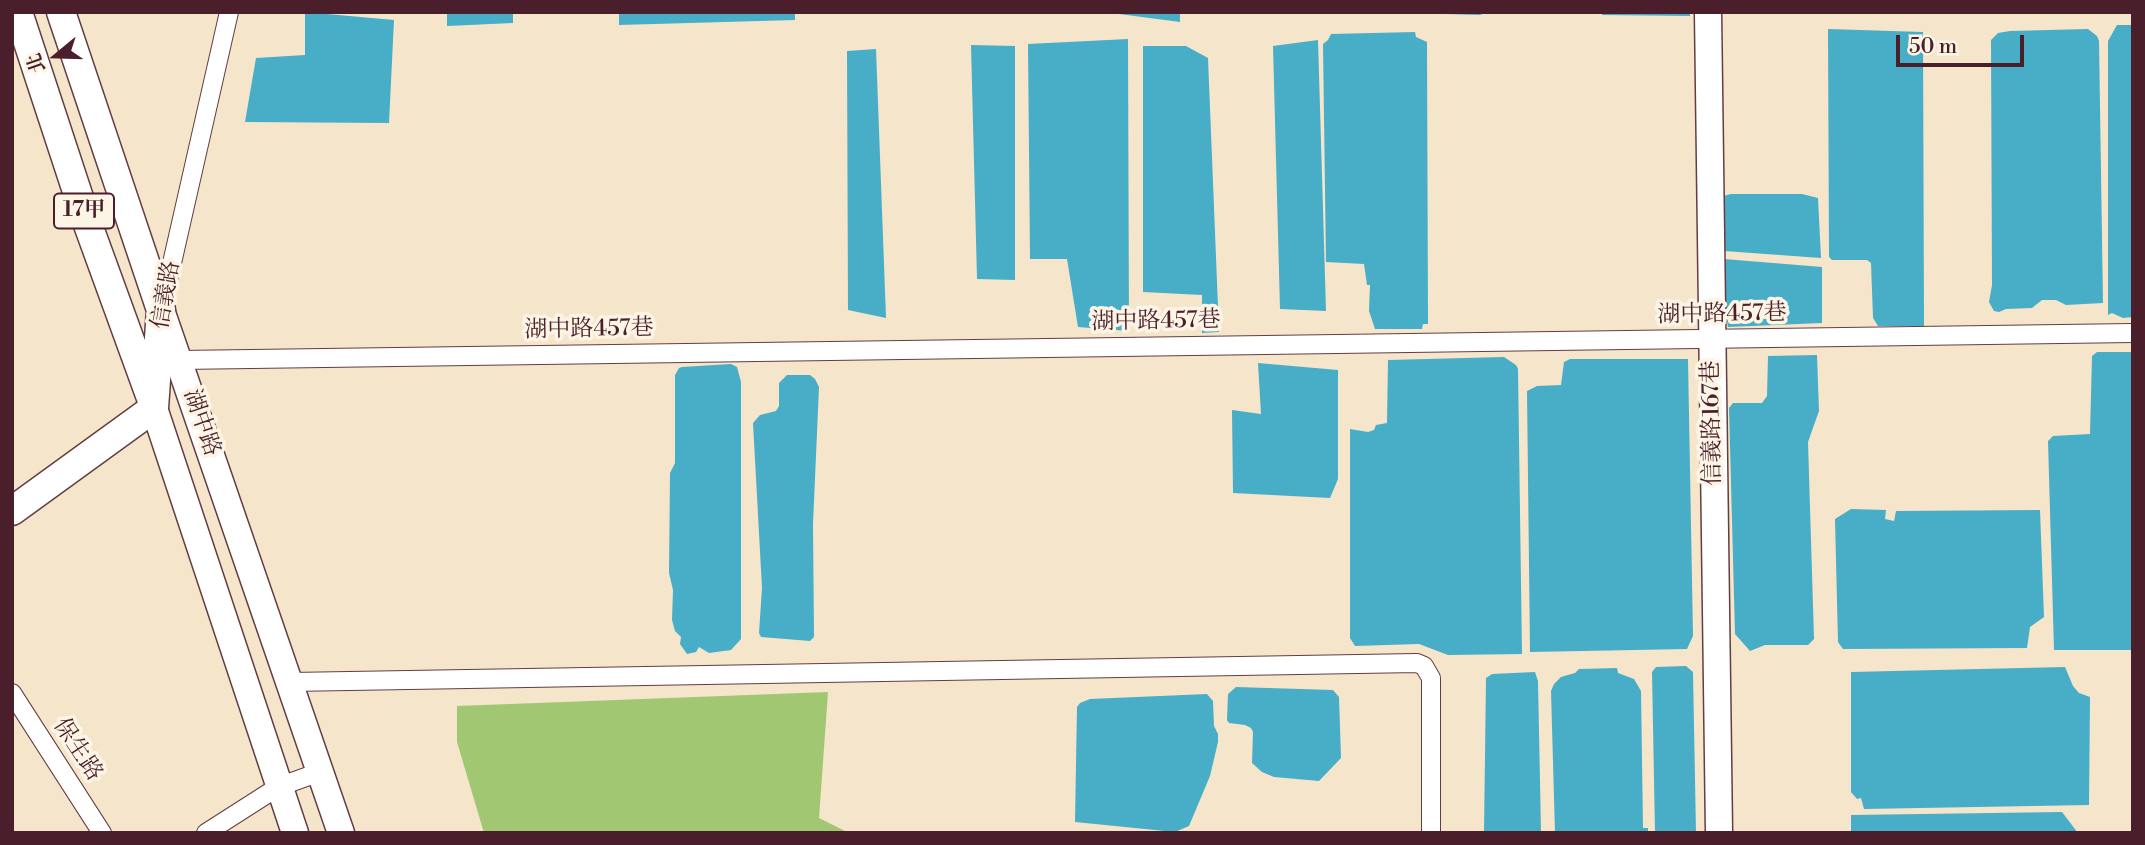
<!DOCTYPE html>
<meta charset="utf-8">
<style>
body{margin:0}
#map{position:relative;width:2145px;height:845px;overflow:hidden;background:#f5e5cb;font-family:"Libre Bodoni","Noto Serif TC",serif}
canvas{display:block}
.frame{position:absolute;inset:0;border:14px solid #4a1f2b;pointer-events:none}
.north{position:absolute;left:21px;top:21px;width:70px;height:70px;-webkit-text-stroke:5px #fcf5e5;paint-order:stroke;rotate:251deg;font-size:19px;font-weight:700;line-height:28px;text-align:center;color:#4a1f2b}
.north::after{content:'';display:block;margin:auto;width:24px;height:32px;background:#4a1f2b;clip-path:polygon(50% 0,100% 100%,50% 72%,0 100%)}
.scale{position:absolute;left:1896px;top:35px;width:128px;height:32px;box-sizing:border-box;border:4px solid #4a1f2b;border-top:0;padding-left:9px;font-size:21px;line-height:24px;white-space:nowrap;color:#4a1f2b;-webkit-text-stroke:5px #fcf5e5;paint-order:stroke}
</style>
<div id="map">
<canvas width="2145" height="845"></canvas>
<div class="frame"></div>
<div class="north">北</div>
<div class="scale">50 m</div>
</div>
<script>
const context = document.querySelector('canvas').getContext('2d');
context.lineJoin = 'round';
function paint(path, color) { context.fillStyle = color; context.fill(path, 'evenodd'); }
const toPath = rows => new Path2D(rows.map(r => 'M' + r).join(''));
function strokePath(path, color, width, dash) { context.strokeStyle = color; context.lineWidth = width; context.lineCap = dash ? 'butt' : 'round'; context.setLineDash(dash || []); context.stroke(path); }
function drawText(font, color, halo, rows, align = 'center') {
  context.font = font + ' "Libre Bodoni","Noto Serif TC",serif'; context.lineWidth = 7; context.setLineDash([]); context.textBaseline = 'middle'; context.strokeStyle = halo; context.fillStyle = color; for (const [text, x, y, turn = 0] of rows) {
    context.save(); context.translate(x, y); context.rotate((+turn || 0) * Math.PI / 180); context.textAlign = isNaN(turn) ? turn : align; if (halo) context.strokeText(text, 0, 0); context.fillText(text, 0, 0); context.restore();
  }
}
paint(toPath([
 [828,692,819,818,849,833,484,833,457,742,457,706]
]), '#a1c772');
paint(toPath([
 [305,12,394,20,389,123,245,122,256,58,305,55],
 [447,12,513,12,513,23,447,26],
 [619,12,795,12,795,20,619,25],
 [1119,12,1180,12,1180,22,1119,14],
 [1375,12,1486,12,1480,15],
 [1602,12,1690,12,1690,16,1602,15],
 [2117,25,2133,25,2133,317,2123,318,2112,313,2108,315,2108,41],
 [1828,29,1923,32,1924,326,1878,326,1873,318,1871,263,1867,260,1832,260,1829,257],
 [2088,29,2097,36,2099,41,2103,303,2066,305,2056,300,2042,300,2032,308,2006,309,1999,312,1994,311,1989,302,1992,285,1991,40,1998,33,2010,31],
 [1415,32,1416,37,1427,42,1428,324,1423,324,1422,329,1375,329,1369,311,1370,285,1367,285,1364,264,1326,262,1323,44,1328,40,1331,34],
 [1128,39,1129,331,1078,327,1067,259,1030,259,1028,44],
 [1318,40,1326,311,1280,309,1273,46],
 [971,45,1015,46,1015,280,977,279],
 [1143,46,1186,46,1208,58,1219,332,1202,333,1202,295,1143,292],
 [876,49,886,318,848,310,847,51],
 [1731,194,1802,194,1818,198,1821,258,1724,251,1723,196],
 [1724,259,1822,267,1822,323,1728,327,1722,293],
 [2097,352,2133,352,2133,650,2054,650,2048,441,2053,436,2090,434,2092,356],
 [1817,355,1819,411,1808,442,1814,639,1808,645,1765,645,1750,651,1735,634,1729,408,1733,403,1762,403,1767,396,1768,356],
 [1504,357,1516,365,1518,369,1522,654,1448,655,1419,644,1355,646,1350,638,1350,429,1368,432,1374,430,1376,425,1387,423,1388,360],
 [1570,359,1688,359,1693,636,1687,649,1530,652,1527,391,1537,386,1561,385,1564,362],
 [1258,363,1338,370,1338,479,1330,498,1233,493,1232,410,1261,414],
 [731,364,737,367,741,382,741,639,731,650,709,653,699,647,696,652,687,654,680,644,681,637,675,631,672,620,673,590,669,573,670,473,675,463,675,375,679,368,682,367],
 [787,375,810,375,815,379,819,387,813,524,814,637,810,641,761,637,759,633,762,588,753,423,760,415,776,411,779,406,779,383],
 [1851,509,1886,510,1885,519,1894,521,1896,511,2040,510,2044,617,2030,627,2027,648,1843,649,1838,642,1835,519],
 [1686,666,1693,672,1696,833,1655,833,1652,672,1656,667],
 [2065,667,2073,686,2079,693,2090,697,2089,805,1864,809,1861,798,1857,799,1851,792,1851,672],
 [1617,668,1618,673,1634,679,1641,691,1643,828,1648,828,1648,833,1555,833,1551,691,1554,684,1561,677,1575,673,1579,669],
 [1535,672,1538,681,1541,833,1484,833,1486,678,1492,674],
 [1236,687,1333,690,1339,697,1341,758,1319,781,1274,777,1262,772,1252,763,1253,732,1251,728,1245,725,1229,723,1227,720,1228,694],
 [1207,694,1213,701,1214,726,1218,734,1218,742,1210,776,1189,826,1175,832,1075,822,1077,707,1080,703,1090,699],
 [2062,812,2078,833,1851,833,1851,815]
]), '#48adc7');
const street = toPath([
 [162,307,229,12],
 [179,360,2133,333],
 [290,682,1417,663,1424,666,1431,678,1431,833],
 [12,693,102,833],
 [206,833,278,787,320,772]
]);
const secondary = toPath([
 [1708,12,1719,833],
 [161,310,341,833],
 [154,408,295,833]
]);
const primary = toPath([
 [18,12,87,222,151,398],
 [12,511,154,408,161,310,61,12]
]);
strokePath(street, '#643d43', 20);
strokePath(secondary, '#643d43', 29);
strokePath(primary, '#643d43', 31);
strokePath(street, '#fff', 18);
strokePath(secondary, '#fff', 26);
strokePath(primary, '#fff', 28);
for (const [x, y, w] of [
 [84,211,60]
]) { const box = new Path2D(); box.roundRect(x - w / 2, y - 17.5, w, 35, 5); context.fillStyle = '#fcf5e5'; context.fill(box); strokePath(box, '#4a1f2b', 2); }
drawText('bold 21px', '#4a1f2b', null, [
 ["17甲",84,211]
]);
drawText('23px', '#4a1f2b', '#fcf5e5', [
 ["信義路",167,295,-80],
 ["湖中路457巷",1722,315,-1],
 ["湖中路457巷",1156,322,-1],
 ["湖中路457巷",589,330,-1],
 ["湖中路",201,423,71],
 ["信義路167巷",1713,423,-91],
 ["保生路",77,750,57]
]);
</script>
